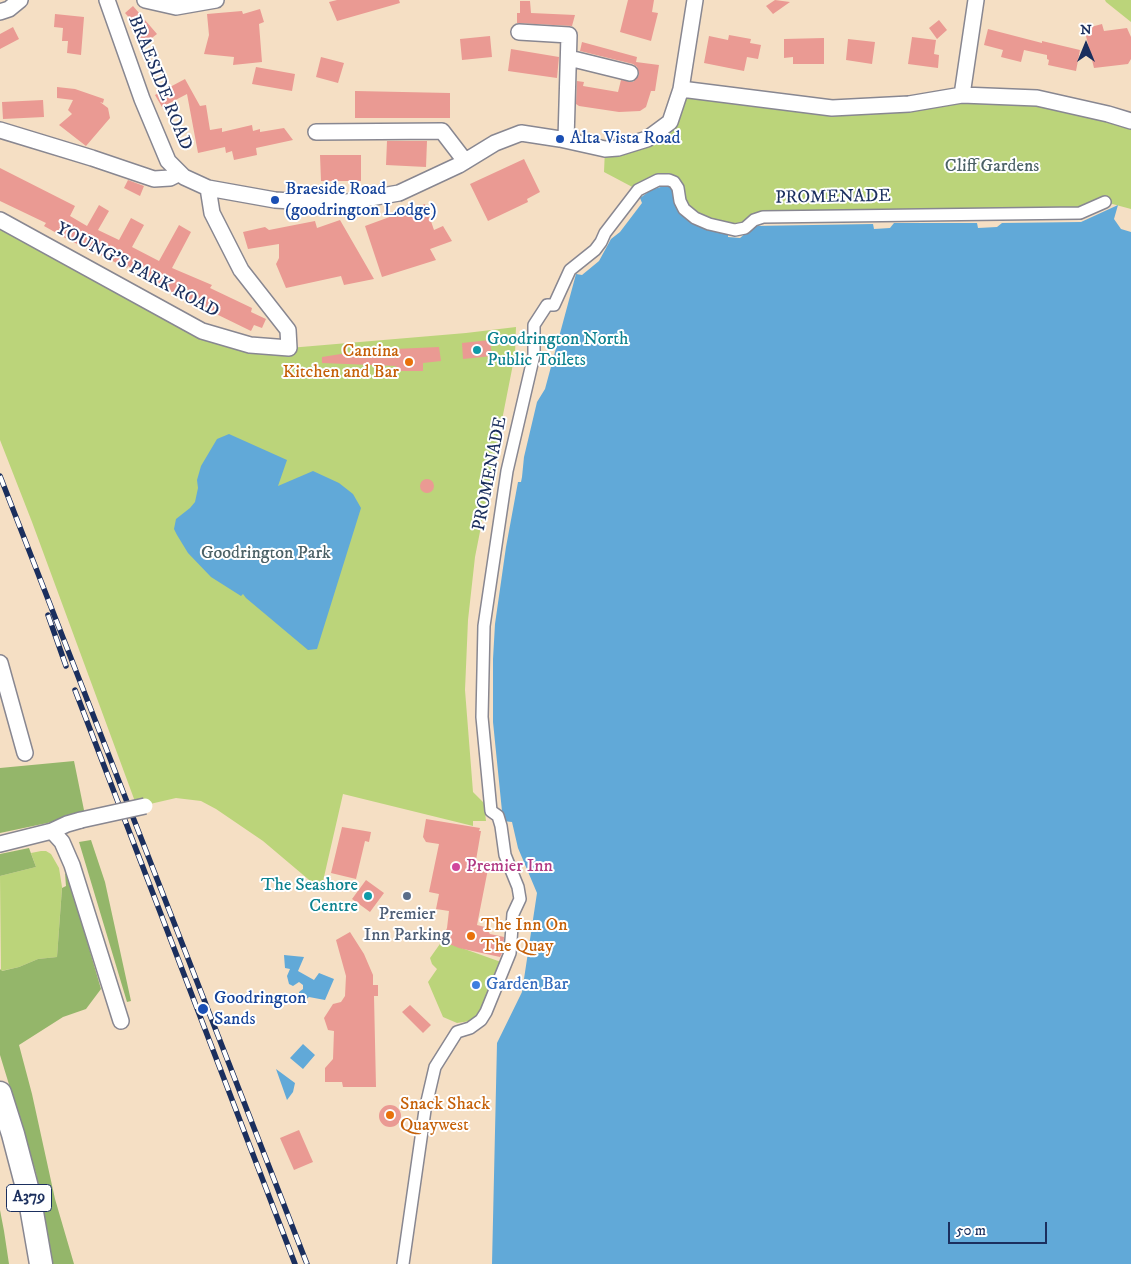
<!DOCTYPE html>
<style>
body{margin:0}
#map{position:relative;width:1131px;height:1264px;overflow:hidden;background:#f5dfc4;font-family:"IM FELL DW Pica",serif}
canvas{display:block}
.north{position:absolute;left:1061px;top:20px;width:50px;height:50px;-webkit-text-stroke:4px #fff;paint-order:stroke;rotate:0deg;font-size:14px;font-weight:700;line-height:20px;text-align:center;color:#1b2f5e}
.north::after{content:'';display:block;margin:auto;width:18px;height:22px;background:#1b2f5e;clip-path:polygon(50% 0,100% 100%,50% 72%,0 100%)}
.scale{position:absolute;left:948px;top:1222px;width:99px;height:22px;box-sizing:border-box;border:2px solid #1b2f5e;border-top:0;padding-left:6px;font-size:15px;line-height:18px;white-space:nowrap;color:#1b2f5e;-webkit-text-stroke:4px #fff;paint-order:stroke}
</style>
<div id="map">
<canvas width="1131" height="1264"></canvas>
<div class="north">N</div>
<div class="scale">50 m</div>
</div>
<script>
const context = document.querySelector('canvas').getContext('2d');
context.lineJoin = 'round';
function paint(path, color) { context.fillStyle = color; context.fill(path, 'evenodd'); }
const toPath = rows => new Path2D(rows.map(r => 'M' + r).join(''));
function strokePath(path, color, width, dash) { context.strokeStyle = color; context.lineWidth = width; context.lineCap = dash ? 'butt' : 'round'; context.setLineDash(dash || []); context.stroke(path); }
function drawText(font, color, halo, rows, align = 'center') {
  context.font = font + ' "IM FELL DW Pica",serif'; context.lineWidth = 4; context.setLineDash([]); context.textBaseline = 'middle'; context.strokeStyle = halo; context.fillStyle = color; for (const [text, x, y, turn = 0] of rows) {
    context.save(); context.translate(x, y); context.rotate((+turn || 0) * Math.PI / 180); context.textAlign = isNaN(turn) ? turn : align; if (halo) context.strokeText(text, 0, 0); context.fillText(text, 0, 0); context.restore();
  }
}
paint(toPath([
 [1105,0,1131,0,1131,22,1106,2],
 [681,89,832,108,1037,98,1131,121,1131,209,1105,202,1080,213,763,217,745,228,695,218,673,182,638,190,604,172,605,149,670,122],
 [0,220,202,331,289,348,466,333,516,327,515,354,475,557,468,620,465,690,473,792,484,803,486,821,473,821,473,826,343,794,321,890,263,841,216,809,201,801,176,798,137,807,32,522,0,440],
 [41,851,46,851,51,854,59,868,62,887,57,957,38,959,19,967,1,971,0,876,36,867,31,853],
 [442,941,501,962,478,1016,470,1021,457,1023,443,1017,428,982,437,969,432,964,430,958]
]), '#bbd47a');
paint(toPath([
 [74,761,85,815,0,833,0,768],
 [91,840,105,882,131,1001,127,1002,79,842],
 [29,848,36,867,0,876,0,854],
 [65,873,68,876,101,989,86,1009,63,1017,19,1045,32,1094,55,1199,74,1264,51,1264,36,1173,0,1055,0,969,2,971,19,967,38,959,57,957,62,888,66,886],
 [0,1210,4,1231,9,1264,0,1264]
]), '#94b66a');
paint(toPath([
 [667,185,672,187,679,206,728,232,728,237,740,238,754,226,873,224,874,229,890,228,894,223,977,223,978,228,997,227,1002,223,1081,222,1118,205,1114,219,1121,229,1131,232,1131,1264,492,1264,497,1043,522,992,537,893,518,848,512,822,503,821,493,722,493,659,495,624,506,547,518,482,521,482,522,477,524,457,537,402,545,389,576,274,582,275,599,261,611,239,620,232,642,203,640,198,651,190],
 [229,434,287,460,278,486,313,471,339,483,353,494,361,508,317,649,308,650,246,598,243,594,241,596,211,577,188,553,177,535,174,529,176,519,190,508,195,502,198,488,197,480,201,466,217,439],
 [284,955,304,957,298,971,314,980,319,973,334,979,325,1000,309,997,304,1001,299,994,299,992,303,989,303,985,299,982,293,986,289,984,287,976,290,969,285,968],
 [303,1044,315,1055,303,1069,290,1058],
 [276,1069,295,1083,293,1092,287,1100]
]), '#61a9d8');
paint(toPath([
 [337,0,399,0,400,3,337,21,329,2],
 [628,0,654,0,652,12,658,13,651,41,620,32],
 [775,0,790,2,773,14,766,6],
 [520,1,530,1,531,13,575,15,572,26,517,23,517,13,520,13],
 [133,6,157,34,144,44,130,27,134,23,125,13],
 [260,9,264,22,259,24,262,62,233,65,234,57,204,54,209,35,207,14,242,11,243,14],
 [55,14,84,17,81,55,67,53,68,41,62,41,63,28,54,27],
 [939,20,947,30,937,39,929,28],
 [1102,24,1104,31,1127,28,1131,37,1131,59,1128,64,1094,68,1086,36,1087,28],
 [13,27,19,39,0,49,0,34],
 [988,29,1042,43,1042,41,1080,50,1076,71,1048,65,1049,60,1047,59,1047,55,1024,50,1021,62,1001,57,1003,50,984,45],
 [729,35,751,39,750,43,761,45,758,59,747,57,744,71,704,63,709,36,728,40],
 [490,36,492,57,462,60,460,39],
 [912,37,936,40,934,54,939,55,938,68,908,64],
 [824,38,824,64,793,64,793,57,784,58,784,39],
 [848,39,875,42,872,64,846,60],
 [582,42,637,57,636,62,659,65,655,91,651,91,646,107,640,111,619,112,579,106,576,104,577,81,584,82,583,86,618,92,621,80,633,82,639,75,637,67,633,64,580,51],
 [511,49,559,57,557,78,508,71],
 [321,57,344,63,338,83,316,77],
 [256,67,295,74,292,91,252,84],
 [185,79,200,106,206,105,210,130,222,128,222,132,252,125,253,131,260,129,260,132,284,128,293,140,256,148,257,155,234,160,232,151,226,153,225,147,198,153,187,94,162,107,155,95],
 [57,87,75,89,104,99,103,103,100,102,108,108,110,118,86,146,59,125,72,114,68,110,73,100,57,98],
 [355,91,450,93,450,118,355,118],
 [43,100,44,117,3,119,2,102],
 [387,141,427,141,426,167,386,165],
 [320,155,361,155,361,181,321,181],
 [524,159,540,192,527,199,528,202,488,221,470,184],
 [0,168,75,206,70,216,87,226,99,205,109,211,98,230,119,240,131,218,144,225,132,247,159,261,179,225,191,232,172,268,212,285,210,288,252,308,251,312,266,319,262,328,254,325,251,331,210,311,211,309,170,291,170,289,128,266,127,268,69,240,44,226,46,223,0,201],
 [128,180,144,186,140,196,124,188],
 [425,204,434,230,443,226,452,241,430,249,436,260,382,277,365,226],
 [340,220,374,279,344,285,341,276,286,288,276,264,279,258,279,244,248,249,243,232,265,227,269,230,315,221,317,228],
 [490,340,492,356,463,359,462,343],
 [439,347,441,361,423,363,423,371,397,371,396,366,322,363,322,357,366,350,395,351,395,349],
 '420 486a7 7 0 1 1 14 0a7 7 0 1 1-14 0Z',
 [426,819,480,828,479,831,481,831,475,866,488,869,477,925,485,927,490,934,504,937,503,951,500,957,459,948,442,941,447,928,449,911,436,909,439,894,429,892,439,844,426,842,423,837],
 [342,827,371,832,369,842,365,841,356,879,331,873],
 [366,880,384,893,370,912,352,899],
 [350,932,364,954,373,975,373,985,378,985,378,996,374,996,376,1087,343,1087,342,1082,325,1082,325,1068,333,1059,334,1031,328,1030,324,1018,333,1004,341,1002,345,996,346,976,336,940],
 [410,1005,431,1025,423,1033,402,1012],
 '379 1116a11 11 0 1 1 22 0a11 11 0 1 1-22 0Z',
 [299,1130,313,1162,294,1170,280,1138]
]), '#ea9a93');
const pedestrian = toPath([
 [403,1264,425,1110,435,1067,457,1032,470,1028,481,1020,486,1012,510,953,513,914,520,899,518,887,505,855,501,826,498,816,491,811,482,717,484,626,507,471,534,355,534,325,547,305,554,305,570,270,595,250,601,242,605,233,638,190,658,180,669,180,674,182,678,188,680,201,684,209,695,218,709,224,735,230,745,228,754,220,763,217,1080,213,1105,202]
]);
const minor = toPath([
 [145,0,176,7,216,0],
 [0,12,9,9,20,0],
 [519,32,569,35,566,140],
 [569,58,630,73],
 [681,89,832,108,909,104,962,95,1037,98,1108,114,1131,121],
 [962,95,976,0],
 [0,130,92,158,154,179,170,178,180,173],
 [316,132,442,131,465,161],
 [208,188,275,200,307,202,347,202,399,193,459,165,495,143,521,133,560,139,605,149,618,148,647,139,670,122,681,89,695,0],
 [0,220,202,331,250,345,289,348,288,330,241,270,212,213,208,188,184,177,168,161,142,99,107,0],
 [0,663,25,753],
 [52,831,62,842,72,865,121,1021],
 [0,844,52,831,67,824,81,820]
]);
const primary = toPath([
 [0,1093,13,1134,29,1195,41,1264]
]);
strokePath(pedestrian, '#888791', 14);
strokePath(minor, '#888791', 18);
strokePath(primary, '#888791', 25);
strokePath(pedestrian, '#fff', 11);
strokePath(minor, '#fff', 15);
strokePath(primary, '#fff', 22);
const rail = toPath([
 [0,476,307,1264],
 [48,615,66,666],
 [75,690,295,1264]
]);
strokePath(rail, '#1b2f5e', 5.5);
strokePath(rail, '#fff', 4, [11]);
const minorBridge = toPath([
 [81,820,145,806]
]);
strokePath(minorBridge, '#888791', 18, []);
strokePath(minorBridge, '#fff', 15);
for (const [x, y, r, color] of [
 [560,139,5,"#1a4fb4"],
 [275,200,5,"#1a4fb4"],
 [477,350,5,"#0f9aa8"],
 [409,362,5,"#e8710a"],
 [456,867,5,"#d1479c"],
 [368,896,5,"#0f9aa8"],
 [407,896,5,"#5c6f8a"],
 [471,936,5,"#e8710a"],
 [476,985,5,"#3f7fe0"],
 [203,1009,6,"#1a4fb4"],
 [390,1115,5,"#e8710a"]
]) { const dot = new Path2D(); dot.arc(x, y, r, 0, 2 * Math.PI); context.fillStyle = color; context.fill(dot); strokePath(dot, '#fff', 2); }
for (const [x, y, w] of [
 [29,1198,45]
]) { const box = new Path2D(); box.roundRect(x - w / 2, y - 13.5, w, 27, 4); context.fillStyle = '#fff'; context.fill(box); strokePath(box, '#1b2f5e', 1); }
drawText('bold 16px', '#1b2f5e', null, [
 ["A379",29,1198]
]);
drawText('18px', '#1b2f5e', '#fff', [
 ["BRAESIDE ROAD",159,83,68],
 ["PROMENADE",833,198,-1],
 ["YOUNG'S PARK ROAD",137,271,28],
 ["PROMENADE",491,474,-79]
]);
drawText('18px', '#164399', '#fff', [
 ["Alta Vista Road",570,139],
 ["Braeside Road",285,190],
 ["(goodrington Lodge)",285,211],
 ["Goodrington",214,999],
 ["Sands",214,1020]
], 'left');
drawText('18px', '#4b6166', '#fff', [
 ["Cliff Gardens",992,167],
 ["Goodrington Park",266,554]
]);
drawText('18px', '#0d838f', '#fff', [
 ["Goodrington North",487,340],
 ["Public Toilets",487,361],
 ["The Seashore",358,886,"right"],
 ["Centre",358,907,"right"]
], 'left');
drawText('18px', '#c56008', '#fff', [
 ["Cantina",399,352,"right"],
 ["Kitchen and Bar",399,373,"right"],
 ["The Inn On",481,926],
 ["The Quay",481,947],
 ["Snack Shack",400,1105],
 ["Quaywest",400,1126]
], 'left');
drawText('18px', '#b23c85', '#fff', [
 ["Premier Inn",466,867]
], 'left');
drawText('18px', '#4e5e75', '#fff', [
 ["Premier",407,915],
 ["Inn Parking",407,936]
]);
drawText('18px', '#366cbe', '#fff', [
 ["Garden Bar",486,985]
], 'left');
</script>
